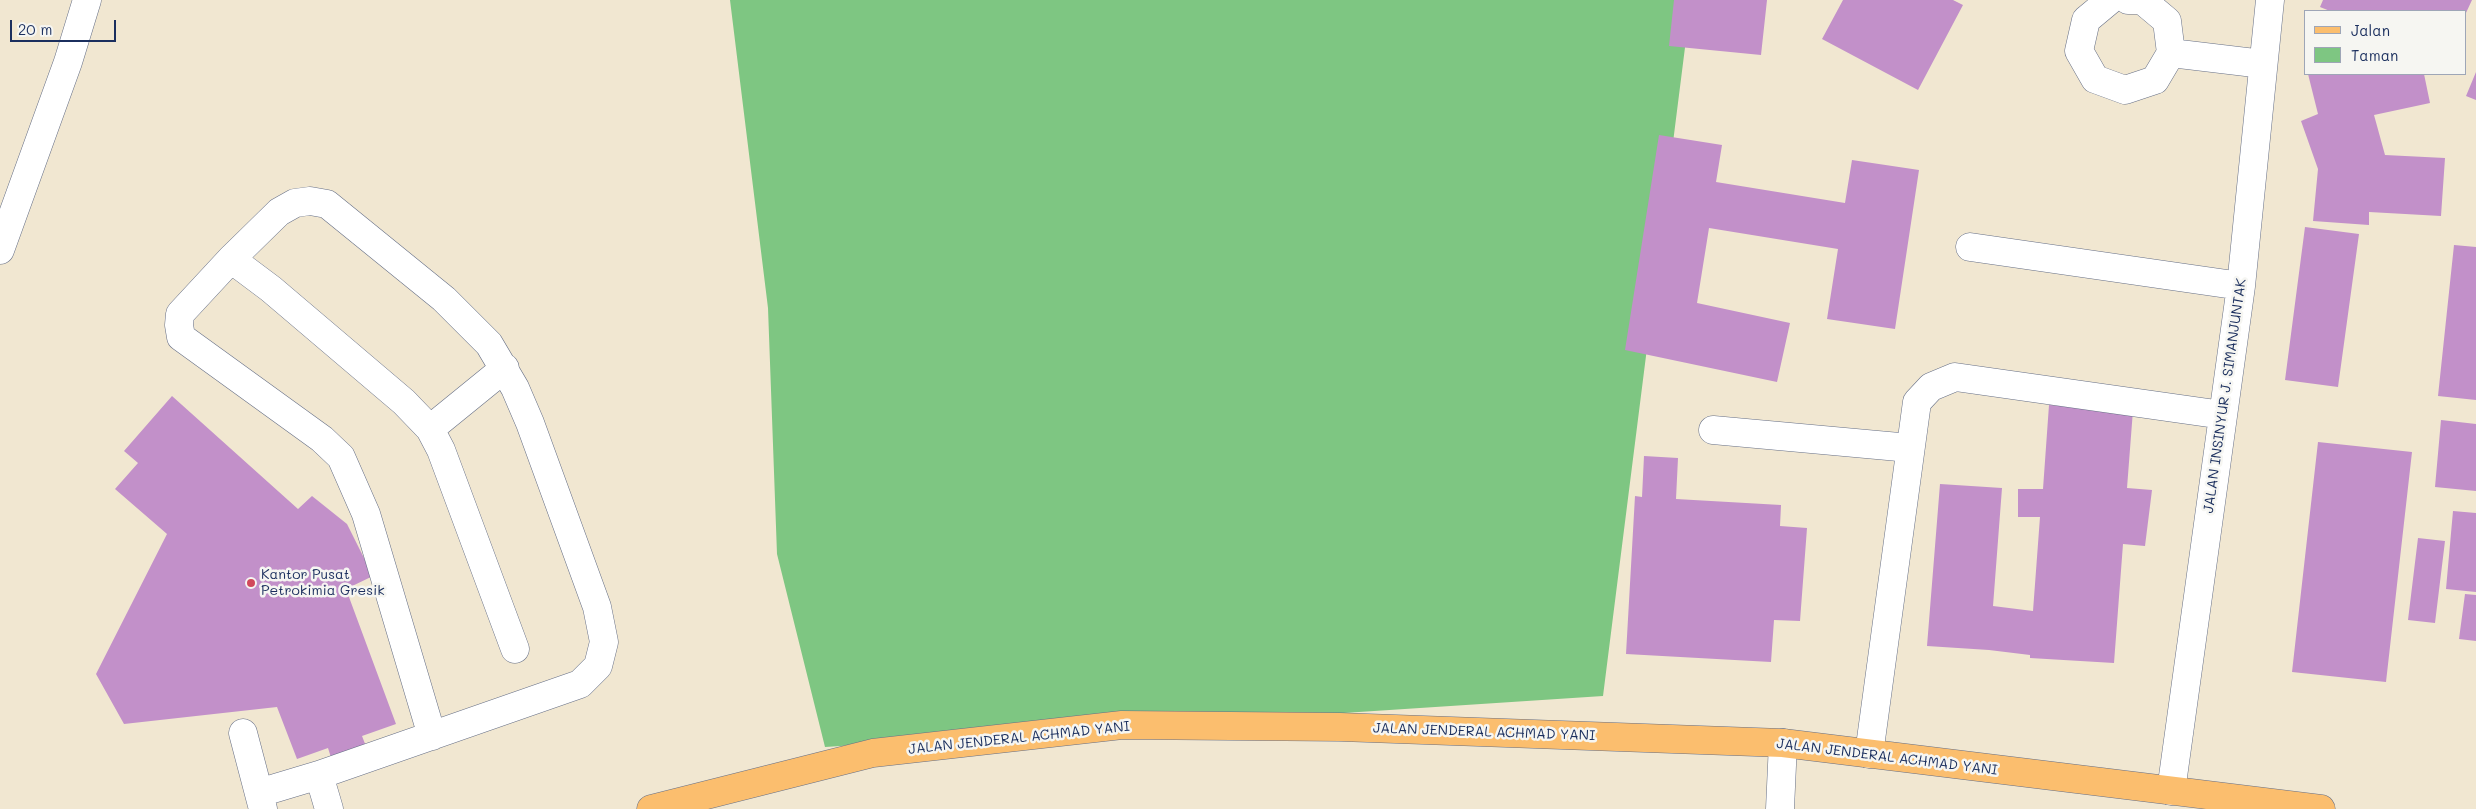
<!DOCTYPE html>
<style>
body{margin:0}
#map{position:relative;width:2476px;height:809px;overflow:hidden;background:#f1e7d1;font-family:Mali,sans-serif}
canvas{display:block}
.legend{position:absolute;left:2304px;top:10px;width:162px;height:65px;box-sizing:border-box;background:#f6f6f2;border:1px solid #9ea6b7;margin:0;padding:6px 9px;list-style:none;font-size:15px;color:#1b2f5e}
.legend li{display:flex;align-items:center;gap:10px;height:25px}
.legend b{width:25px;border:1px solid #9ea6b7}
.scale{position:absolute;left:10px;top:20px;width:106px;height:22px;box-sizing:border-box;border:2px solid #1b2f5e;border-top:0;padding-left:6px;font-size:15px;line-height:18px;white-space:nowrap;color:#1b2f5e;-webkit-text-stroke:4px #f6f6f2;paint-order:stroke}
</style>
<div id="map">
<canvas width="2476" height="809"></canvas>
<ul class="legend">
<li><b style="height:6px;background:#fbbe6e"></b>Jalan</li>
<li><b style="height:14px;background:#7ec682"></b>Taman</li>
</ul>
<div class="scale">20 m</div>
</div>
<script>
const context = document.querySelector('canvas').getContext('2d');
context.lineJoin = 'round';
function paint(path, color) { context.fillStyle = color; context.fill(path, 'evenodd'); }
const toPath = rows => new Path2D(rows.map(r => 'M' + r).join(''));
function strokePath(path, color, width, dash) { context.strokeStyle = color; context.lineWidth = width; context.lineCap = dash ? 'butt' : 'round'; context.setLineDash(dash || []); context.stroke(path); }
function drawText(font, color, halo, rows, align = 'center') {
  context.font = font + ' Mali,sans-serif'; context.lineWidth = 5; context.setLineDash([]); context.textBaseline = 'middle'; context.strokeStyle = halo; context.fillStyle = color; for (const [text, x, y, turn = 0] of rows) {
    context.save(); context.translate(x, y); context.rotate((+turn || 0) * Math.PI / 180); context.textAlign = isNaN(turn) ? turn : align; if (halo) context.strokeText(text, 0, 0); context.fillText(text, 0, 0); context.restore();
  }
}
paint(toPath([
 [730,0,1691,0,1603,696,825,747,777,554,768,308]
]), '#7ec682');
paint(toPath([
 [1674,0,1767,0,1761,55,1669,46],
 [1843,0,1953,0,1963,5,1918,90,1822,39],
 [2323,0,2472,0,2465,15,2465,11,2330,11,2320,7],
 [2476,72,2476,100,2466,96],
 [2308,74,2424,74,2430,103,2374,115,2385,155,2445,158,2441,216,2369,212,2369,225,2313,221,2318,169,2301,121,2318,114],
 [1659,135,1722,145,1716,182,1845,203,1852,160,1919,170,1895,329,1827,319,1838,249,1709,228,1697,303,1790,323,1777,382,1625,350],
 [2305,227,2359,234,2338,387,2285,380],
 [2454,245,2476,247,2476,400,2438,396],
 [172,396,298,509,312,496,347,524,373,576,346,589,396,724,362,736,369,754,334,767,328,748,297,759,277,707,124,724,96,674,167,534,115,489,138,463,124,451],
 [2049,405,2133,410,2127,488,2152,490,2145,546,2123,544,2114,663,2030,658,2030,655,1989,650,1927,646,1940,484,2002,488,1993,606,2033,611,2040,517,2018,517,2018,489,2043,489],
 [2441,420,2476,424,2476,491,2435,487],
 [2318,442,2412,452,2386,682,2292,672],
 [1644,456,1678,458,1676,499,1781,505,1780,526,1807,528,1800,621,1774,620,1771,662,1626,654,1635,496,1642,497],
 [2453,511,2476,513,2476,592,2446,589],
 [2418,538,2445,541,2435,623,2408,620],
 [2465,594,2476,595,2476,641,2459,639]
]), '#c290c9');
const minor = toPath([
 [2110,0,2086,20,2079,51,2095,79,2125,90,2155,80,2171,53,2167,21,2142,0,2128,0],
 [2171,53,2263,64],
 [1970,247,2241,286],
 [0,250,68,62,87,0],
 [231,259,180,314,179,325,181,337,322,439,341,457,366,514,432,736],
 [430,429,505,368],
 [1713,430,1910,448],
 [243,733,263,809],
 [1869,754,1917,402,1931,387,1955,377,2223,415],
 [319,775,329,809],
 [2171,791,2241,286,2270,0],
 [259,793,319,775,580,684,598,666,604,642,597,607,530,423,515,388,489,344,444,299,327,204,310,201,295,203,279,212,231,259,271,289,404,402,430,429,441,450,515,649],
 [1780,809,1783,743]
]);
const major = toPath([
 [651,809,873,753,1122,725,1340,727,1783,743,2321,809]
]);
strokePath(minor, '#666f86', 29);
strokePath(major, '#666f86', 29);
strokePath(minor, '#fff', 28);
strokePath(major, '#fbbe6e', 28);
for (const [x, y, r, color] of [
 [251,583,5,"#d1495b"]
]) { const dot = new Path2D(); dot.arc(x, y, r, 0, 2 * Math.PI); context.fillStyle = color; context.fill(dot); strokePath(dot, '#f6f6f2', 2); }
drawText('14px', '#1b2f5e', '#f6f6f2', [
 ["JALAN INSINYUR J. SIMANJUNTAK",2225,396,-82],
 ["JALAN JENDERAL ACHMAD YANI",1484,732,2],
 ["JALAN JENDERAL ACHMAD YANI",1019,738,-6],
 ["JALAN JENDERAL ACHMAD YANI",1887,757,7]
]);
drawText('14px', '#1b2f5e', '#f6f6f2', [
 ["Kantor Pusat",261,575],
 ["Petrokimia Gresik",261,591]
], 'left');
</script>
